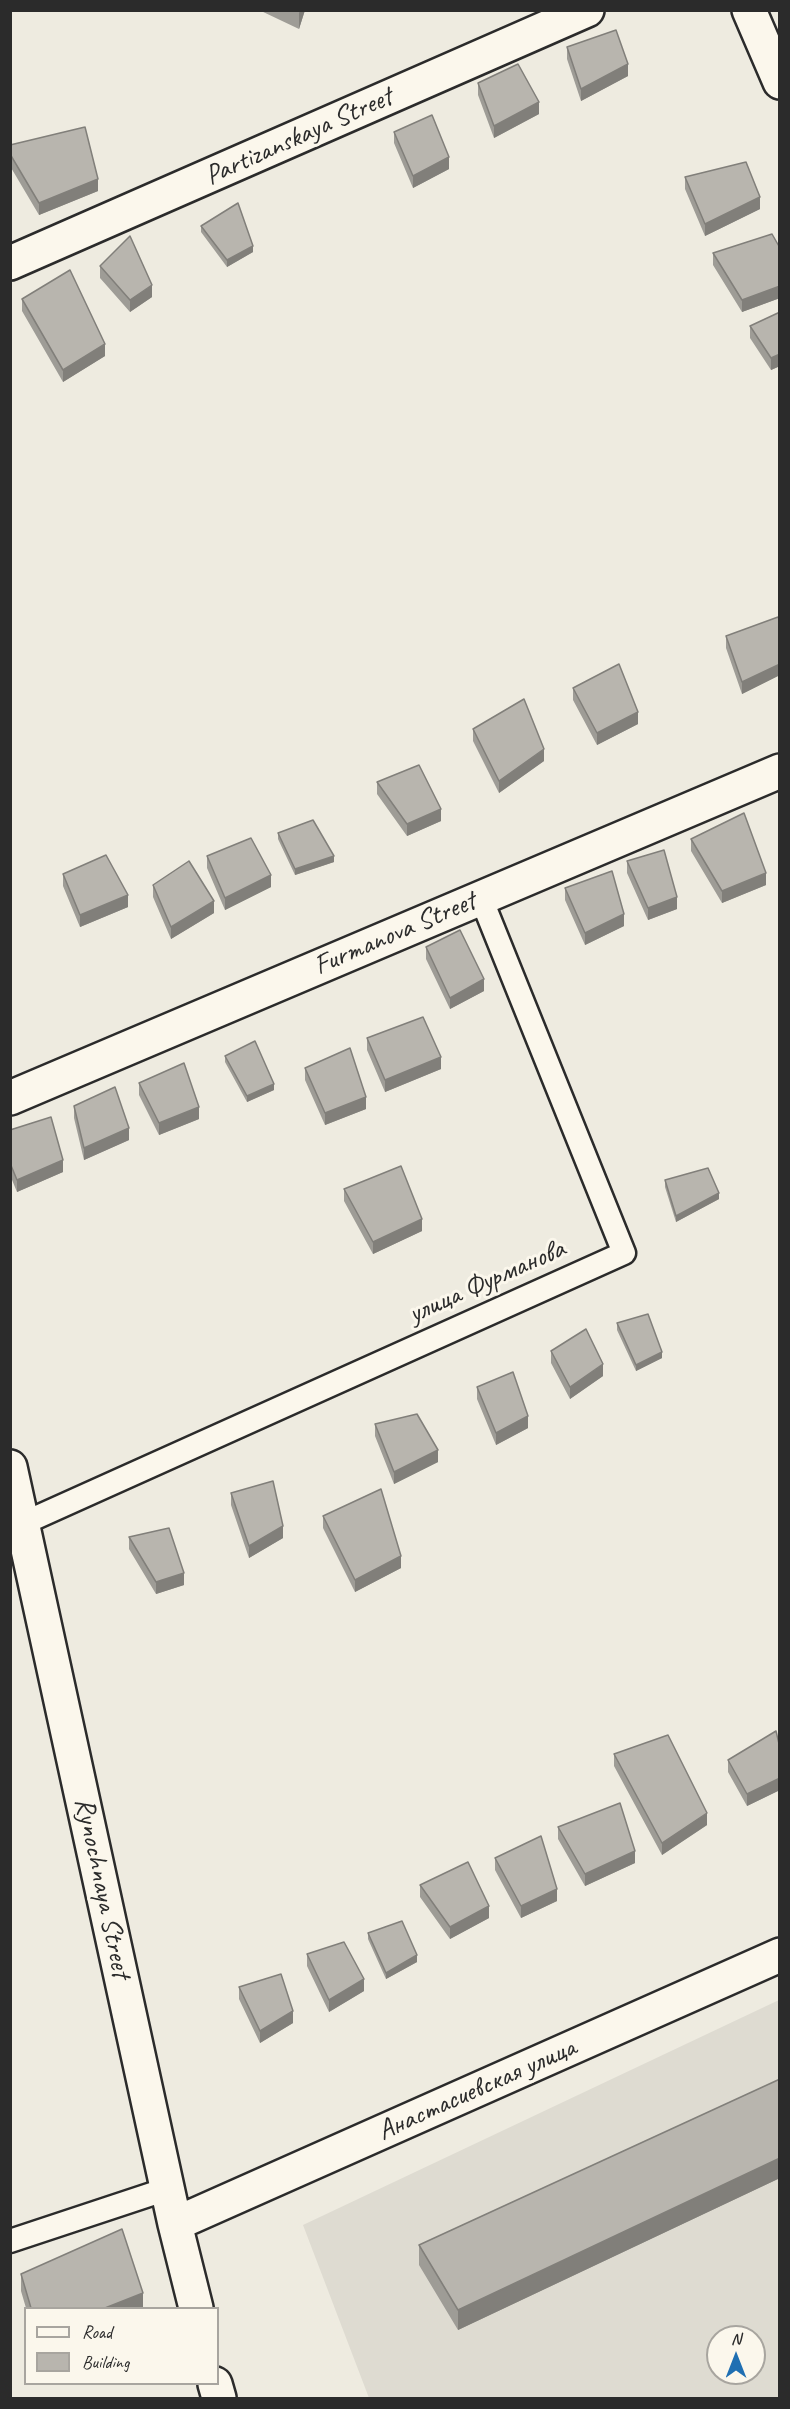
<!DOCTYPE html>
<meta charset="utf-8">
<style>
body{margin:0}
#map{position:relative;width:790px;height:2409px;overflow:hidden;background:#eeebe0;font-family:Caveat,sans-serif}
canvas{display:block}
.frame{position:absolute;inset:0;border:12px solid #2b2b2b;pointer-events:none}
.legend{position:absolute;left:24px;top:2307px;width:195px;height:78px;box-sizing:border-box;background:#fbf7ec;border:2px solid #a8a59f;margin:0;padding:8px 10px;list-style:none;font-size:18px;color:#2b2b2b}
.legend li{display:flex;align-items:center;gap:12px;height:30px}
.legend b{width:30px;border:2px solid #a8a59f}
.north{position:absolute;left:706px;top:2325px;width:60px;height:60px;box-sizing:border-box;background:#fbf7ec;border:2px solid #a8a59f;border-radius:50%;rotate:0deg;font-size:16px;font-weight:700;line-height:24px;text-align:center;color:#2b2b2b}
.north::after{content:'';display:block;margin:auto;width:21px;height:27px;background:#1f6fb2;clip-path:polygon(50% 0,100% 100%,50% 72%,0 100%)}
</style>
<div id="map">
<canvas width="790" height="2409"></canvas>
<div class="frame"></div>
<ul class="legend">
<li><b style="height:8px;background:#fbf7ec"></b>Road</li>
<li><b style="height:16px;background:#b8b5ae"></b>Building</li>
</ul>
<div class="north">N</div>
</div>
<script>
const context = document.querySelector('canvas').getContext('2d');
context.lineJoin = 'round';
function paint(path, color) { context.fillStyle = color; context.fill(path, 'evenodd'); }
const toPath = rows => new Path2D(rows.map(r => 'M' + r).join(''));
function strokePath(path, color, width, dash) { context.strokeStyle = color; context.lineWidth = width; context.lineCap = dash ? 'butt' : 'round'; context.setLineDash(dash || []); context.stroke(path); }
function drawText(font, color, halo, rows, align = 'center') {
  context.font = font + ' Caveat,sans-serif'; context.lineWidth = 6; context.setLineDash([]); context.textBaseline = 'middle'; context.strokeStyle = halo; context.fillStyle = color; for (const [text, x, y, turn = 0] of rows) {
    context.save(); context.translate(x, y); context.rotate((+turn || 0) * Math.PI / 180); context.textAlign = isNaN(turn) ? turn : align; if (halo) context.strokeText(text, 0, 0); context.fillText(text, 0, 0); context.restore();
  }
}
paint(toPath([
 [779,2000,779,2398,369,2398,303,2225],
 [718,2337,754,2337,754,2373,718,2373]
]), '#dedbd1');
const lane = toPath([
 [24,1523,624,1253,481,898],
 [10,2241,167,2189]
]);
const street = toPath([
 [10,263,587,10],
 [10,1098,780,771],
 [10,1467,175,2224,196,2308],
 [175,2224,780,1955],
 [215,2384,219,2398]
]);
const secondary = toPath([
 [749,10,780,82]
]);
strokePath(lane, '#2b2b2b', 27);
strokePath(street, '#2b2b2b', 38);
strokePath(secondary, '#2b2b2b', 38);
strokePath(lane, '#fbf7ec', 22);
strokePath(street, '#fbf7ec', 33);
strokePath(secondary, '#fbf7ec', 33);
paint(toPath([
 [259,10,305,10,299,29],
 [567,47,628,76,581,101,567,59],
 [478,83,539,114,494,138,478,95],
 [394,132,449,169,413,188,394,143],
 [10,145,98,191,39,215,10,166],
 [685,177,760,209,705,236,685,189],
 [201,226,253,252,227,267,201,232],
 [780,248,780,298,742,312,713,265,713,253],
 [100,266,152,297,130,312,100,278],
 [22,299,105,356,63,382,22,311],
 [780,312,780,366,771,370,750,338,750,326],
 [780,622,780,675,742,694,726,648,726,636],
 [573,688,638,724,597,745,573,700],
 [473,729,544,761,499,793,473,741],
 [377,782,441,821,407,836,377,794],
 [278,833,334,862,295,875,278,839],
 [691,839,766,885,722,903,691,851],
 [207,856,271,887,225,910,207,868],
 [627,861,677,909,648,920,627,873],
 [63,874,128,907,80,927,63,886],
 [153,885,214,913,171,939,153,897],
 [565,888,624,926,585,945,565,900],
 [426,947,484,991,450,1009,426,959],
 [367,1038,441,1069,385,1092,367,1050],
 [225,1056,274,1090,247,1102,225,1062],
 [305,1068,366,1109,325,1125,305,1080],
 [139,1083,199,1119,159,1135,139,1095],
 [74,1106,129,1140,84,1160,74,1118],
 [10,1130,63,1172,17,1192,10,1175],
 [665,1180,719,1199,676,1222,665,1187],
 [344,1189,422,1231,373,1254,344,1201],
 [617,1323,662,1358,636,1371,617,1330],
 [551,1351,603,1376,570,1399,551,1363],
 [477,1387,528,1428,496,1445,477,1399],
 [375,1424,438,1462,394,1484,375,1436],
 [231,1493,283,1538,249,1558,231,1505],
 [323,1516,401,1568,355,1592,323,1528],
 [129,1537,184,1585,156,1594,129,1549],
 [780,1748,780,1790,747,1806,728,1772,728,1760],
 [614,1754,707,1825,662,1855,614,1766],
 [558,1827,635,1863,585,1886,558,1839],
 [495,1858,557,1901,521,1918,495,1870],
 [420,1885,489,1918,450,1939,420,1897],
 [368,1933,417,1962,386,1979,368,1939],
 [307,1954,364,1991,329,2012,307,1966],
 [239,1987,293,2023,260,2043,239,1999],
 [780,2079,780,2178,458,2330,419,2265,419,2245],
 [21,2274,143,2308,26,2308,21,2291]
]), '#9e9c96');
paint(toPath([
 [300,10,305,10,299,29,299,13],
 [628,64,628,76,581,101,581,89],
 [539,102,539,114,494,138,494,126],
 [449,157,449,169,413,188,413,176],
 [98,179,98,191,39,215,39,203],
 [760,197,760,209,705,236,705,224],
 [253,246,253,252,227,267,227,260],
 [152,285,152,297,130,312,130,300],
 [780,286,780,298,742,312,742,300],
 [105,344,105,356,63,382,63,370],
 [780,354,780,366,771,370,771,358],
 [780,664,780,675,742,694,742,682],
 [638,712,638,724,597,745,597,733],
 [544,749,544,761,499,793,499,781],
 [441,809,441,821,407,836,407,824],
 [334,856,334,862,295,875,295,869],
 [766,873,766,885,722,903,722,891],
 [271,875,271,887,225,910,225,898],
 [128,895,128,907,80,927,80,915],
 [677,897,677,909,648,920,648,908],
 [214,901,214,913,171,939,171,927],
 [624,914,624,926,585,945,585,933],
 [484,979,484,991,450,1009,450,998],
 [441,1057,441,1069,385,1092,385,1080],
 [274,1084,274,1090,247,1102,247,1096],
 [366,1097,366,1109,325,1125,325,1113],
 [199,1107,199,1119,159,1135,159,1123],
 [129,1128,129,1140,84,1160,84,1148],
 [63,1160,63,1172,17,1192,17,1180],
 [719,1193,719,1199,676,1222,676,1216],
 [422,1219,422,1231,373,1254,373,1242],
 [662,1352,662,1358,636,1371,636,1365],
 [603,1364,603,1376,570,1399,570,1387],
 [528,1416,528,1428,496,1445,496,1433],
 [438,1450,438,1462,394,1484,394,1472],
 [283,1526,283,1538,249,1558,249,1546],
 [401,1556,401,1568,355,1592,355,1580],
 [184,1573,184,1585,156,1594,156,1582],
 [780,1778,780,1790,747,1806,747,1794],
 [707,1813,707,1825,662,1855,662,1843],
 [635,1851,635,1863,585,1886,585,1874],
 [557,1889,557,1901,521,1918,521,1906],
 [489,1906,489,1918,450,1939,450,1927],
 [417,1955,417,1962,386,1979,386,1973],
 [364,1979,364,1991,329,2012,329,2000],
 [293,2011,293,2023,260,2043,260,2031],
 [780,2158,780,2178,458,2330,458,2310],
 [143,2293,143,2308,105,2308]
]), '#817f7a');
const building = toPath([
 [616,30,628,64,581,89,567,47,616,30],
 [518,64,539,102,494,126,478,83,518,64],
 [432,115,449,157,413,176,394,132,432,115],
 [85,127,98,179,39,203,10,154,10,145,85,127],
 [746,162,760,197,705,224,685,177,746,162],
 [238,203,253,246,227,260,201,226,238,203],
 [772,234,780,248,780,286,742,300,713,253,772,234],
 [130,236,152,285,130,300,100,266,130,236],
 [70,270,105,344,63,370,22,299,70,270],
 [780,312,780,354,771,358,750,326,780,312],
 [778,617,780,622,780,664,742,682,726,636,778,617],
 [619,664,638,712,597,733,573,688,619,664],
 [524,699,544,749,499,781,473,729,524,699],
 [419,765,441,809,407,824,377,782,419,765],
 [744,813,766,873,722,891,691,839,744,813],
 [313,820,334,856,295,869,278,833,313,820],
 [251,838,271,875,225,898,207,856,251,838],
 [664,850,677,897,648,908,627,861,664,850],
 [106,855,128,895,80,915,63,874,106,855],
 [189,861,214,901,171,927,153,885,189,861],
 [612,871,624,914,585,933,565,888,612,871],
 [460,930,484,979,450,998,426,947,460,930],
 [423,1017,441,1057,385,1080,367,1038,423,1017],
 [255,1041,274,1084,247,1096,225,1056,255,1041],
 [350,1048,366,1097,325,1113,305,1068,350,1048],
 [184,1063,199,1107,159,1123,139,1083,184,1063],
 [115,1087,129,1128,84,1148,74,1106,115,1087],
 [51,1117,63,1160,17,1180,10,1163,10,1130,51,1117],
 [401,1166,422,1219,373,1242,344,1189,401,1166],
 [708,1168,719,1193,676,1216,665,1180,708,1168],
 [648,1314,662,1352,636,1365,617,1323,648,1314],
 [586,1329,603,1364,570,1387,551,1351,586,1329],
 [513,1372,528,1416,496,1433,477,1387,513,1372],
 [417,1414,438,1450,394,1472,375,1424,417,1414],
 [273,1481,283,1526,249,1546,231,1493,273,1481],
 [381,1489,401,1556,355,1580,323,1516,381,1489],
 [169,1528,184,1573,156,1582,129,1537,169,1528],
 [776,1731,780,1748,780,1778,747,1794,728,1760,776,1731],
 [668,1735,707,1813,662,1843,614,1754,668,1735],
 [620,1803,635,1851,585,1874,558,1827,620,1803],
 [541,1836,557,1889,521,1906,495,1858,541,1836],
 [468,1862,489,1906,450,1927,420,1885,468,1862],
 [402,1921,417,1955,386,1973,368,1933,402,1921],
 [344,1942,364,1979,329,2000,307,1954,344,1942],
 [281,1974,293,2011,260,2031,239,1987,281,1974],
 [780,2079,780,2158,458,2310,419,2245,780,2079],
 [122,2229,143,2293,105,2308,31,2308,21,2274,122,2229]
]);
paint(building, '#b8b5ae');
strokePath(building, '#817f7a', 1.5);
drawText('28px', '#2b2b2b', '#fbf7ec', [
 ["Partizanskaya Street",299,137,-24],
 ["Furmanova Street",395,934,-23],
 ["улица Фурманова",487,1282,-24],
 ["Rynochnaya Street",102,1888,78],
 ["Анастасиевская улица",477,2090,-24]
]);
</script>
